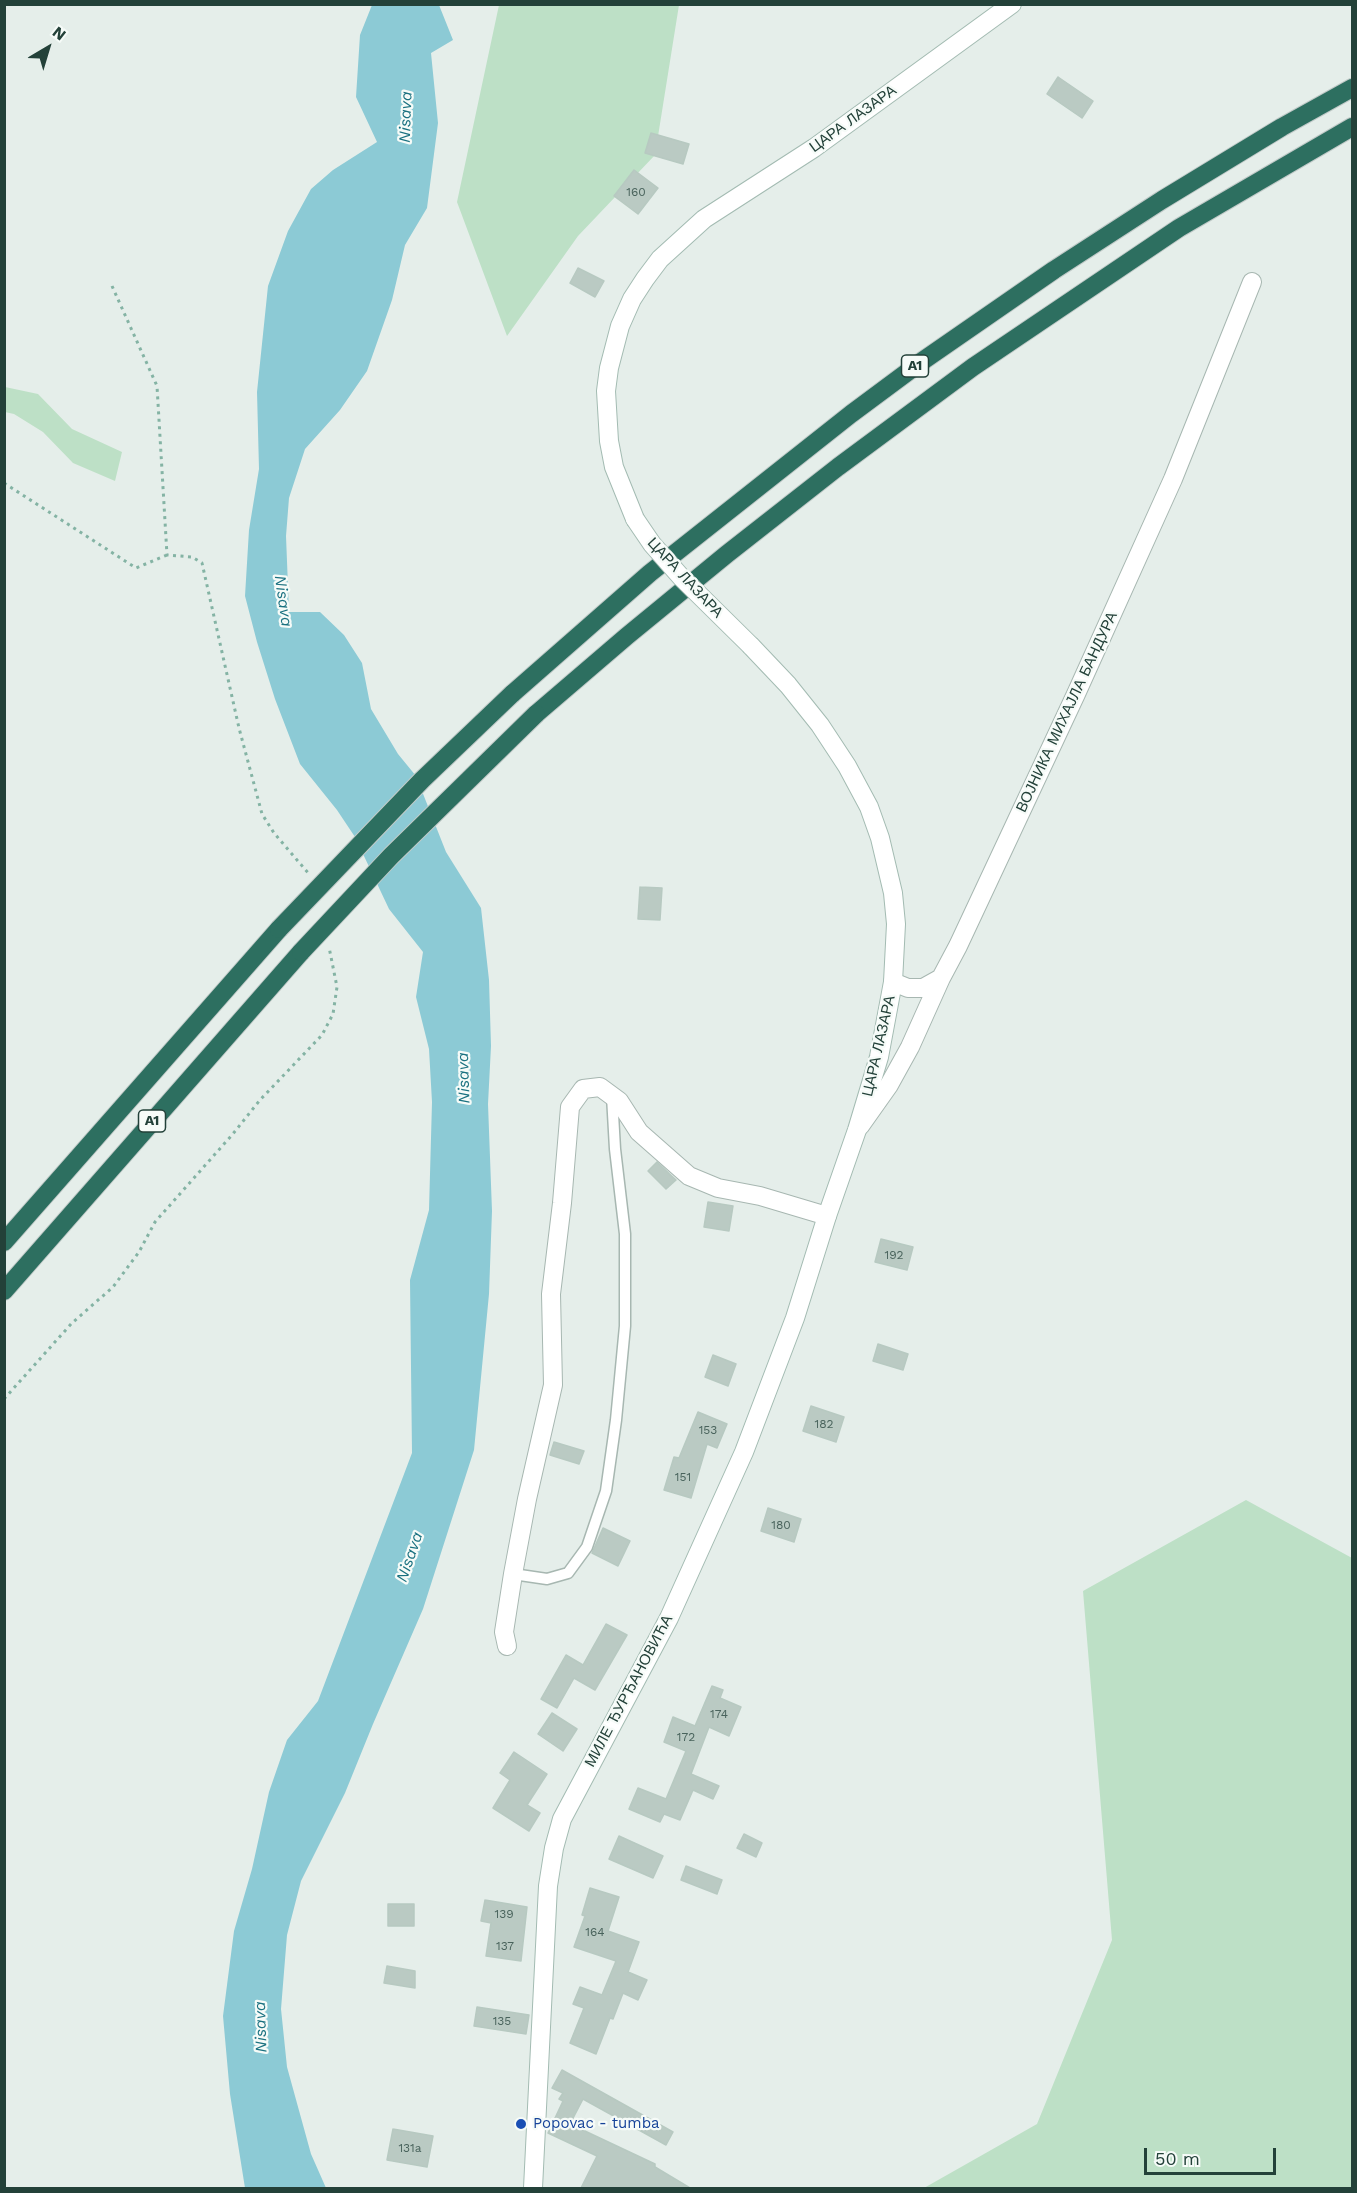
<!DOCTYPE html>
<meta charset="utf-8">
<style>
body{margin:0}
#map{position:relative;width:1357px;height:2193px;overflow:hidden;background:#e5eeea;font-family:"Work Sans",sans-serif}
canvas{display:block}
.frame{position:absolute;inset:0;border:6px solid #234139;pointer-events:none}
.north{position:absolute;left:18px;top:18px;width:60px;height:60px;-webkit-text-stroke:4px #f6fbf8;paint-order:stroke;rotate:38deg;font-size:16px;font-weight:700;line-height:24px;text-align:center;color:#234139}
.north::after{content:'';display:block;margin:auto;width:21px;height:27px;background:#234139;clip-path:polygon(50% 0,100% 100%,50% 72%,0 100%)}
.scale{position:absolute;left:1144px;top:2148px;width:132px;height:27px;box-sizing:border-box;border:3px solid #234139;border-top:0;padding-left:8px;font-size:18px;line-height:21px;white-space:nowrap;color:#234139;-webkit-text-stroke:4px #f6fbf8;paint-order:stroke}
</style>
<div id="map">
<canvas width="1357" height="2193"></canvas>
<div class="frame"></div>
<div class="north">N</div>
<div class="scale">50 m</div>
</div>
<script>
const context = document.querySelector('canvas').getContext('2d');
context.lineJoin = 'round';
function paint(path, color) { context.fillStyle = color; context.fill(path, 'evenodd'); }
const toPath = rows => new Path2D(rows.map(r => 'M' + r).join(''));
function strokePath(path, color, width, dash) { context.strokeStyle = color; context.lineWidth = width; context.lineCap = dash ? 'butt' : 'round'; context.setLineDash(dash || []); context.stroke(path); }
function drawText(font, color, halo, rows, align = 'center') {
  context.font = font + ' "Work Sans",sans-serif'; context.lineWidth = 4.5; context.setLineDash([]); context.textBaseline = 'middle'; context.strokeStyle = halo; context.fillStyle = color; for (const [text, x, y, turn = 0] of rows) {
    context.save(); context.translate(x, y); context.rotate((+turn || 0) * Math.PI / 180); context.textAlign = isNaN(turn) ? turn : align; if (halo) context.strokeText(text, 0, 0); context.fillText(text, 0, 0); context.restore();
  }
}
paint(toPath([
 [499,5,679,5,655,155,578,236,507,336,457,202],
 [5,387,38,394,72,429,122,452,115,481,73,463,43,432,14,414,5,412],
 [1246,1500,1352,1558,1352,2188,924,2188,1037,2124,1112,1940,1083,1591]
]), '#bde0c6');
paint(toPath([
 [372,5,439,5,453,40,431,53,438,123,427,208,405,245,392,300,367,371,340,410,305,449,289,498,286,536,289,612,320,612,344,635,362,663,371,709,398,754,416,776,446,852,481,908,489,980,491,1046,488,1104,492,1211,489,1294,474,1450,423,1609,373,1724,345,1793,301,1881,287,1935,281,2009,287,2067,311,2154,326,2188,245,2188,230,2094,223,2016,234,1931,252,1869,269,1792,287,1740,318,1701,412,1453,410,1280,429,1210,432,1102,429,1049,416,997,423,952,389,909,355,837,337,810,300,764,275,699,257,642,245,596,249,530,259,469,257,392,268,286,288,231,311,189,333,170,377,142,356,97,360,35]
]), '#8ccad5');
const building = toPath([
 [1058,77,1093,101,1082,118,1047,94,1058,77],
 [651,133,689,144,683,164,645,153,651,133],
 [634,170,658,188,638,214,614,196,634,170],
 [578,268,604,281,595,297,570,283,578,268],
 [640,887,662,888,660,920,638,919,640,887],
 [657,1162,676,1180,666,1189,648,1171,657,1162],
 [708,1202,733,1206,729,1231,704,1227,708,1202],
 [881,1239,913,1247,907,1270,875,1262,881,1239],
 [878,1344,908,1354,903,1370,873,1361,878,1344],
 [713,1355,736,1364,728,1386,705,1377,713,1355],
 [811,1406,844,1417,836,1442,803,1431,811,1406],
 [698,1412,727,1424,717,1448,707,1444,691,1498,664,1490,674,1457,679,1458,698,1412],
 [554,1442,584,1451,579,1464,550,1455,554,1442],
 [768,1508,801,1519,794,1542,761,1531,768,1508],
 [603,1528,630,1541,618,1566,592,1553,603,1528],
 [606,1624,627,1635,595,1690,574,1678,557,1708,541,1699,566,1655,583,1665,606,1624],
 [712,1686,723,1690,720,1698,741,1707,729,1736,709,1727,691,1774,719,1786,713,1799,693,1790,680,1820,664,1814,660,1822,629,1809,638,1788,666,1799,686,1751,664,1742,673,1717,695,1726,712,1686],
 [552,1713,577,1729,563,1751,538,1734,552,1713],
 [514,1752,547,1774,527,1805,540,1813,529,1831,493,1808,510,1780,500,1773,514,1752],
 [744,1834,762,1843,756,1857,737,1848,744,1834],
 [619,1836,663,1856,653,1878,609,1859,619,1836],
 [686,1866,722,1880,717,1894,681,1880,686,1866],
 [590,1888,619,1897,608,1931,639,1942,628,1972,647,1980,638,2000,623,1993,613,2019,610,2018,596,2054,570,2043,584,2008,573,2004,580,1987,602,1995,616,1961,574,1947,585,1916,582,1915,590,1888],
 [485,1900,527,1907,521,1961,486,1956,491,1923,481,1921,485,1900],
 [388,1904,414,1904,414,1926,388,1926,388,1904],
 [387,1966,415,1971,415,1988,384,1983,387,1966],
 [477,2007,529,2015,526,2034,474,2026,477,2007],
 [562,2070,673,2132,666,2145,583,2099,570,2124,655,2164,655,2167,690,2188,581,2188,597,2156,548,2133,563,2101,559,2099,563,2093,552,2088,562,2070],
 [393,2129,433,2136,427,2167,387,2160,393,2129]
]);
paint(building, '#bacac3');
strokePath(building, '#b7c9c1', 1.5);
const lane = toPath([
 [513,1574,547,1579,568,1573,587,1547,606,1491,616,1420,625,1326,625,1234,615,1149,612,1096]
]);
const street = toPath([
 [893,982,908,988,923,988,941,978],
 [860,1126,889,1085,910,1047,941,978,958,946,1076,694,1173,479,1252,282],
 [507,1646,504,1632,513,1574,527,1499,553,1385,551,1294,562,1203,570,1107,583,1089,600,1087,619,1101,639,1132,689,1176,718,1188,760,1196,827,1216]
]);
const secondary = toPath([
 [635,519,614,467,609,441,606,391,609,368,620,326,632,299,645,279,660,259,704,219,814,148,1012,4],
 [533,2188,548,1886,554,1848,562,1819,669,1618,744,1452,795,1318,827,1216,857,1130,879,1057,893,982,896,924,893,893,880,838,869,807,847,766,820,725,788,685,751,646]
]);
const highway = toPath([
 [512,694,650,573,851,414,921,362,1054,270,1162,200,1282,127,1352,88],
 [536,714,627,636,727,554,838,467,973,367,1179,228,1352,127],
 [4,1242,279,929],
 [4,1291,301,952]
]);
strokePath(lane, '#a7b7b1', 13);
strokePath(street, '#a7b7b1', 20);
strokePath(secondary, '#a3bbb2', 20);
strokePath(highway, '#c1cac8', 20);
strokePath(toPath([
 [112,286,157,386,167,555,192,557,202,563,239,728,262,814,274,833,309,874],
 [4,483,136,568,167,555],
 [4,1399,72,1323,113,1287,139,1252,155,1222,232,1135,260,1100,322,1035,333,1014,337,987,329,947]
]), '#84b3a4', 3, [3, 4.5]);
strokePath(lane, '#fff', 10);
strokePath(street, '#fff', 18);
strokePath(secondary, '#fff', 18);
strokePath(highway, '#2d6f60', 18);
const secondaryBridge = toPath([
 [635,519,652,544,681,577,751,646]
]);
const highwayBridge = toPath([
 [279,929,422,780,512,694],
 [301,952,391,856,536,714]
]);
strokePath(secondaryBridge, '#a3bbb2', 20, []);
strokePath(highwayBridge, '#c1cac8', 20, []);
strokePath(secondaryBridge, '#fff', 18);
strokePath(highwayBridge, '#2d6f60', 18);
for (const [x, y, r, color] of [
 [521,2124,6,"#1a4fb4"]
]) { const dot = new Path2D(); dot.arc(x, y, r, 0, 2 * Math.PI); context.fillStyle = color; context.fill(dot); strokePath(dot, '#f6fbf8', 2); }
drawText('12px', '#49635c', null, [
 ["160",636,192],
 ["192",894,1255],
 ["182",824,1424],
 ["153",708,1430],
 ["151",683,1477],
 ["180",781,1525],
 ["174",719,1714],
 ["172",686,1737],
 ["139",504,1914],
 ["164",595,1932],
 ["137",505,1946],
 ["135",502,2021],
 ["131a",410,2148]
]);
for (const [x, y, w] of [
 [915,366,27],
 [152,1121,27]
]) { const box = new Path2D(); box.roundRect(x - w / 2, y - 11, w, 22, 4.5); context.fillStyle = '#f6fbf8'; context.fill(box); strokePath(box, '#234139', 1.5); }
drawText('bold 14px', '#234139', null, [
 ["A1",915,366],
 ["A1",152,1121]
]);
drawText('15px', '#234139', '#f6fbf8', [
 ["ЦАРА ЛАЗАРА",853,119,-36],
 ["ЦАРА ЛАЗАРА",685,578,47],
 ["ВОЈНИКА МИХАЈЛА БАНДУРА",1067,712,-65],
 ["ЦАРА ЛАЗАРА",879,1046,-77],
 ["МИЛЕ ЂУРЂАНОВИЋА",629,1691,-62]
]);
drawText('15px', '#164399', '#f6fbf8', [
 ["Popovac - tumba",533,2124]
], 'left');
drawText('italic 16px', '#1a7180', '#f6fbf8', [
 ["Nisava",406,117,-88],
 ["Nisava",283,601,82],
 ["Nisava",464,1078,-92],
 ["Nisava",410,1557,-71],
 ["Nisava",261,2027,-92]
]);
</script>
